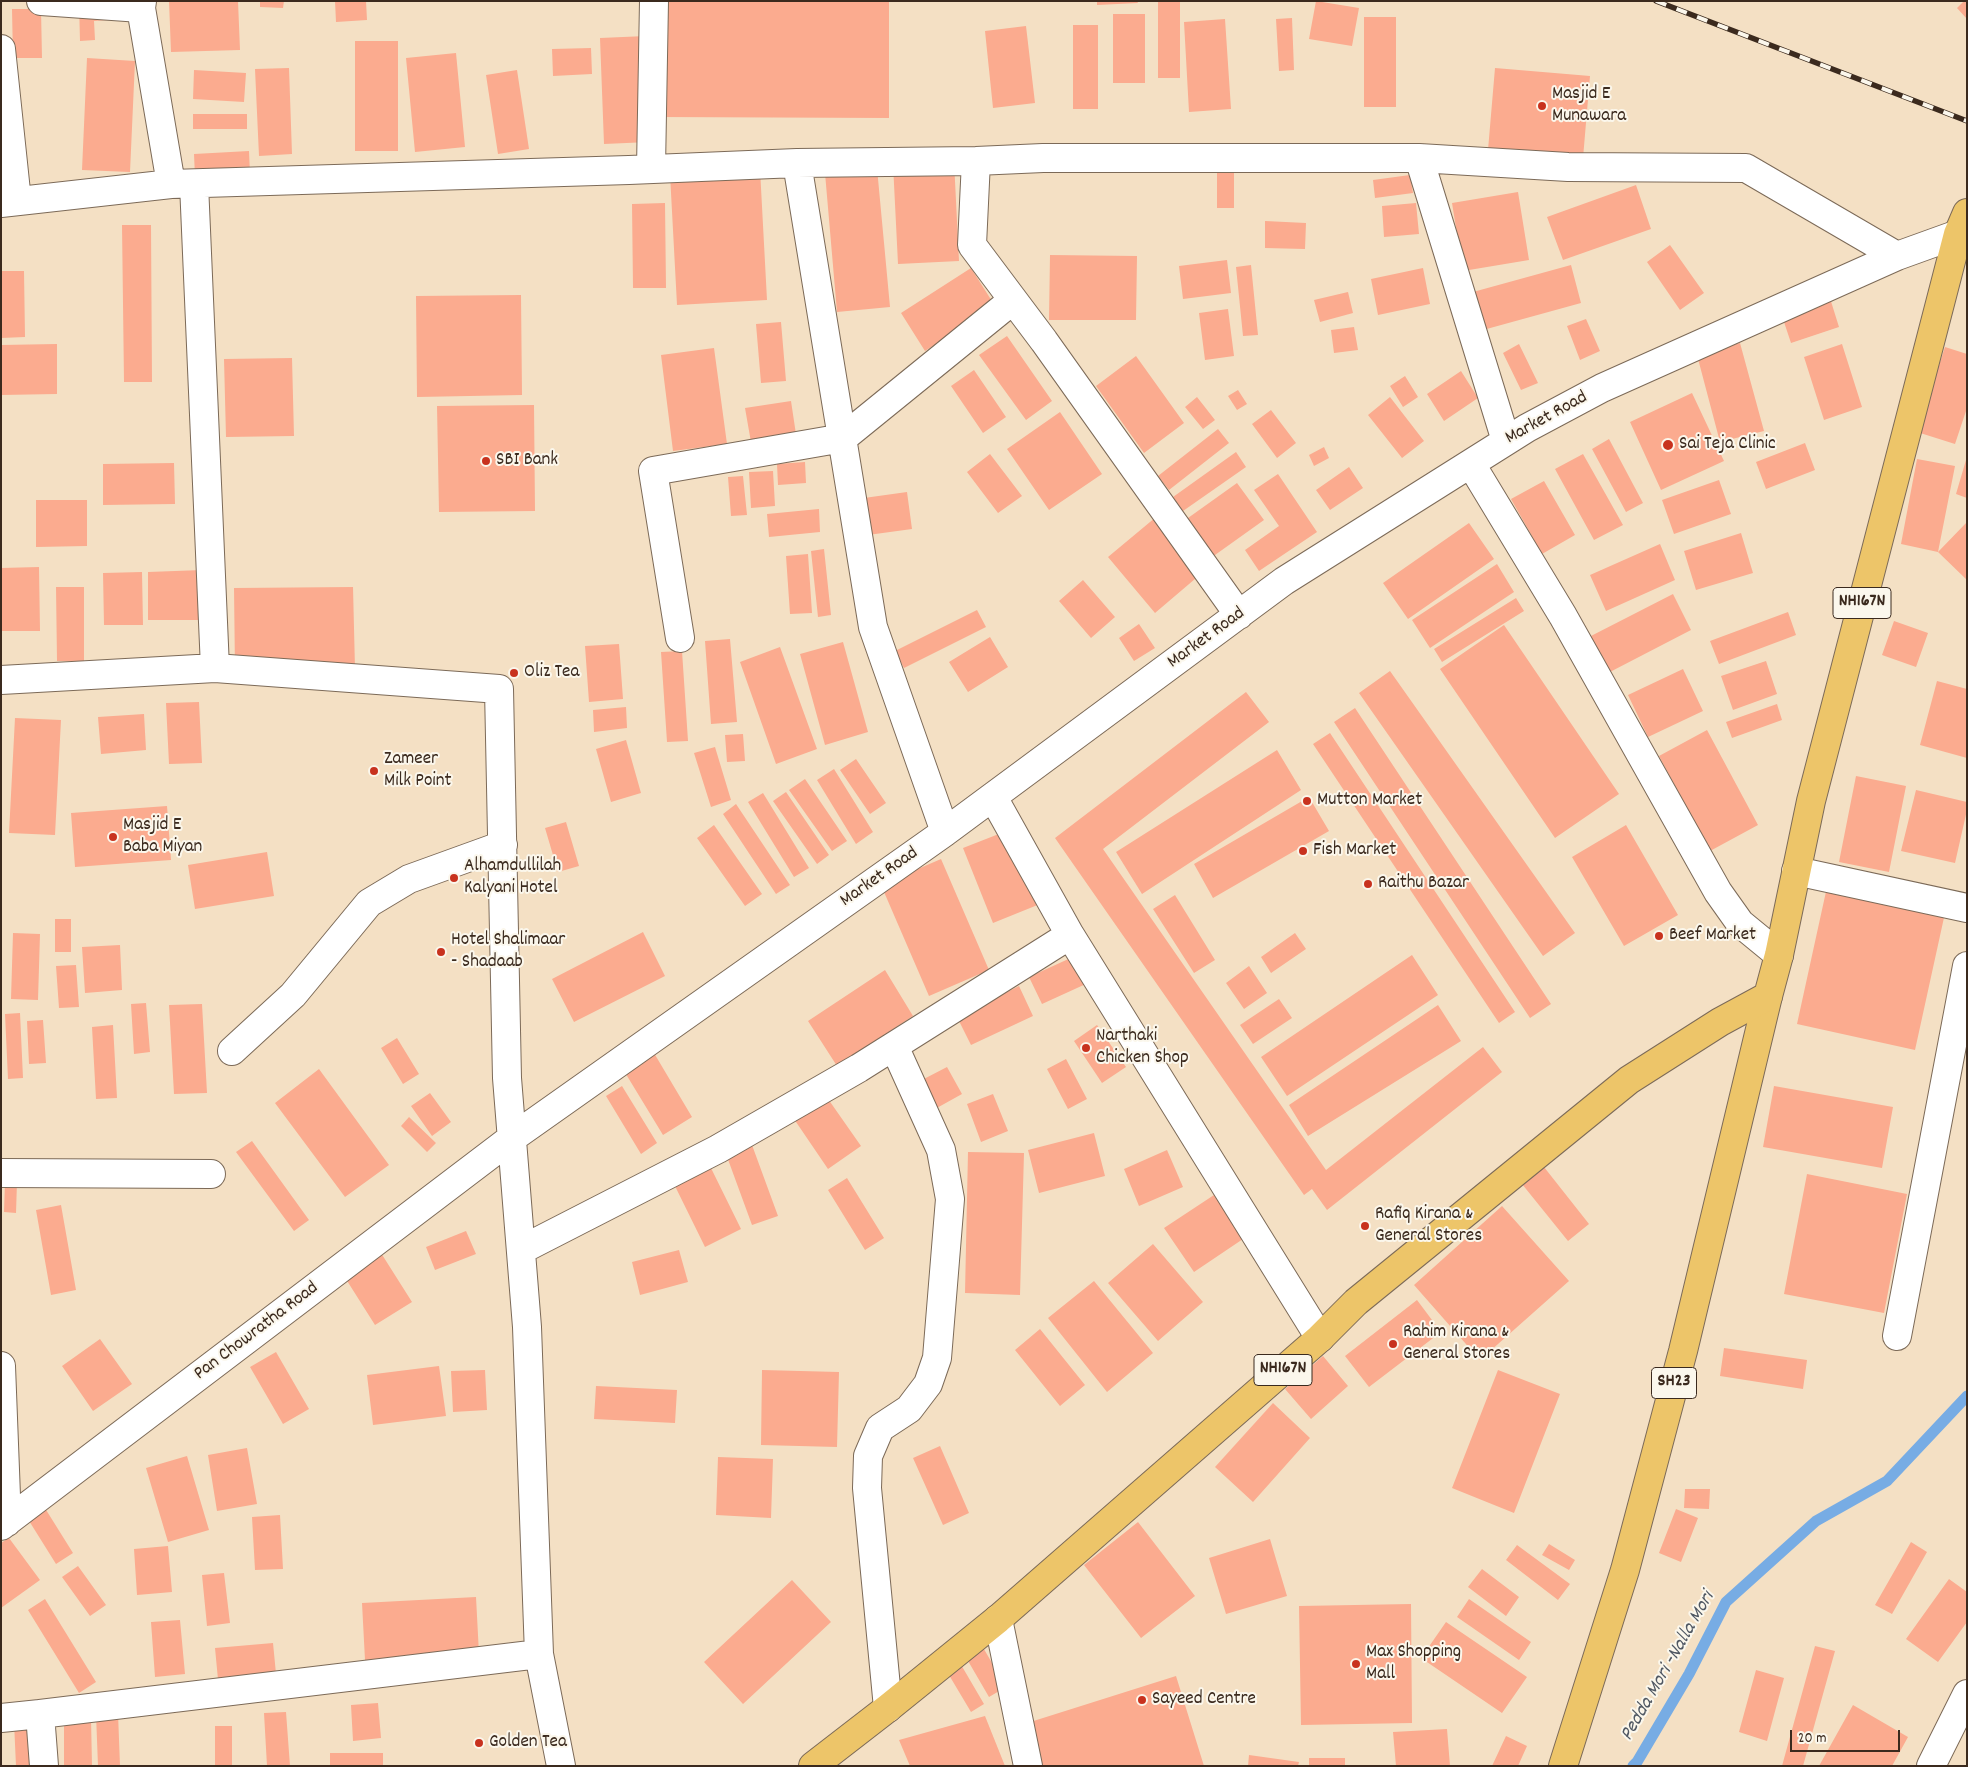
<!DOCTYPE html>
<style>
body{margin:0}
#map{position:relative;width:1968px;height:1767px;overflow:hidden;background:#f4e0c4;font-family:Dekko,sans-serif}
canvas{display:block}
.frame{position:absolute;inset:0;border:2px solid #3b2a1e;pointer-events:none}
.scale{position:absolute;left:1790px;top:1730px;width:110px;height:22px;box-sizing:border-box;border:2px solid #3b2a1e;border-top:0;padding-left:6px;font-size:15px;line-height:18px;white-space:nowrap;color:#3b2a1e;-webkit-text-stroke:4px #fbf7ec;paint-order:stroke}
</style>
<div id="map">
<canvas width="1968" height="1767"></canvas>
<div class="frame"></div>
<div class="scale">20 m</div>
</div>
<script>
const context = document.querySelector('canvas').getContext('2d');
context.lineJoin = 'round';
const toPath = rows => new Path2D(rows.map(r => 'M' + r).join(''));
function strokePath(path, color, width, dash) { context.strokeStyle = color; context.lineWidth = width; context.lineCap = dash ? 'butt' : 'round'; context.setLineDash(dash || []); context.stroke(path); }
function paint(path, color) { context.fillStyle = color; context.fill(path, 'evenodd'); }
function drawText(font, color, halo, rows, align = 'center') {
  context.font = font + ' Dekko,sans-serif'; context.lineWidth = 4; context.setLineDash([]); context.textBaseline = 'middle'; context.strokeStyle = halo; context.fillStyle = color; for (const [text, x, y, turn = 0] of rows) {
    context.save(); context.translate(x, y); context.rotate((+turn || 0) * Math.PI / 180); context.textAlign = isNaN(turn) ? turn : align; if (halo) context.strokeText(text, 0, 0); context.fillText(text, 0, 0); context.restore();
  }
}
strokePath(toPath([
 [1633,1766,1637,1762,1689,1674,1726,1602,1816,1521,1887,1481,1967,1396]
]), '#77ace4', 11);
paint(toPath([
 [169,1,238,1,240,50,171,52],
 [260,1,284,1,283,8,260,7],
 [335,1,366,1,367,20,336,22],
 [658,1,889,1,889,118,658,117],
 [1097,1,1137,1,1138,3,1097,5],
 [1158,1,1180,1,1180,78,1158,78],
 [1316,1,1359,8,1352,46,1309,39],
 [1964,1,1967,1,1967,19,1957,8],
 [79,2,123,19,94,21,95,40,80,41],
 [12,9,41,9,42,58,13,58],
 [1113,14,1145,14,1145,83,1113,83],
 [1364,17,1396,17,1396,107,1364,107],
 [1292,18,1294,70,1279,71,1276,19],
 [1225,19,1231,109,1189,112,1184,22],
 [1073,25,1098,25,1098,109,1073,109],
 [1026,26,1035,103,993,108,985,31],
 [646,36,649,142,604,144,600,38],
 [355,41,398,41,398,151,355,151],
 [591,48,592,74,553,76,552,49],
 [456,53,465,147,415,152,406,58],
 [87,58,135,61,130,172,82,170],
 [289,68,292,154,259,156,255,69],
 [1495,68,1590,76,1583,158,1488,150],
 [194,70,246,73,244,102,193,99],
 [517,70,529,149,498,154,486,75],
 [193,114,247,114,247,129,193,129],
 [249,151,250,174,195,177,194,154],
 [1217,160,1234,160,1234,208,1217,208],
 [954,161,959,261,898,264,893,164],
 [877,168,890,307,837,312,825,173],
 [760,169,767,300,677,305,670,174],
 [1410,175,1413,193,1375,198,1373,180],
 [1636,185,1651,229,1563,260,1547,217],
 [1518,192,1529,260,1463,271,1452,203],
 [665,203,666,288,633,288,632,204],
 [1416,203,1419,234,1384,237,1382,206],
 [1265,221,1306,223,1305,249,1265,248],
 [122,225,151,225,152,382,124,382],
 [1670,245,1704,293,1680,310,1647,262],
 [1050,255,1137,256,1136,320,1049,320],
 [1227,260,1231,293,1183,299,1179,266],
 [1251,265,1258,335,1243,336,1236,267],
 [1571,265,1581,303,1483,330,1473,292],
 [971,268,995,306,925,351,901,313],
 [1423,268,1430,304,1378,315,1371,279],
 [1,271,24,271,25,337,1,338],
 [1348,292,1353,313,1320,322,1314,300],
 [521,295,522,395,417,397,416,296],
 [1829,295,1839,327,1791,343,1780,310],
 [1228,309,1234,356,1205,360,1199,313],
 [1586,319,1600,351,1580,360,1567,326],
 [781,322,786,381,761,383,756,324],
 [1354,327,1358,350,1334,353,1331,330],
 [1007,336,1052,401,1026,420,979,355],
 [1740,343,1764,431,1720,442,1697,355],
 [57,344,57,394,1,395,1,345],
 [1519,344,1538,383,1521,390,1503,353],
 [1842,344,1862,407,1824,420,1804,357],
 [1945,347,1967,354,1967,408,1955,444,1917,432],
 [714,348,727,444,673,451,661,355],
 [1136,356,1184,423,1144,453,1096,386],
 [292,358,294,436,226,437,224,359],
 [974,370,1006,417,983,433,951,386],
 [1461,371,1478,398,1444,421,1427,394],
 [1405,376,1418,397,1403,407,1390,386],
 [1238,390,1247,404,1237,410,1228,396],
 [1692,393,1724,461,1661,490,1630,422],
 [1197,397,1215,420,1203,429,1185,407],
 [1390,397,1424,441,1402,458,1368,415],
 [791,401,797,441,752,448,745,408],
 [534,405,535,511,439,512,437,406],
 [1271,410,1296,443,1277,458,1252,424],
 [1060,412,1102,474,1049,510,1007,449],
 [1218,429,1229,443,1169,490,1158,476],
 [1609,439,1643,503,1626,512,1592,449],
 [1805,443,1815,470,1766,489,1756,462],
 [1324,447,1329,458,1314,466,1309,455],
 [1236,452,1246,467,1183,511,1173,497],
 [990,454,1022,496,998,513,967,472],
 [1583,454,1623,525,1594,540,1555,469],
 [1917,459,1955,466,1938,552,1967,522,1967,580,1938,552,1901,544],
 [1966,460,1967,461,1967,498,1956,494],
 [805,462,806,483,778,485,777,464],
 [174,463,175,504,103,505,103,464],
 [1349,467,1363,488,1330,510,1316,490],
 [773,471,775,506,751,508,749,472],
 [1278,474,1317,532,1259,571,1245,550,1279,526,1254,490],
 [743,476,747,515,731,516,728,477],
 [1719,480,1731,514,1674,534,1662,500],
 [1544,481,1575,535,1542,554,1511,499],
 [1237,483,1264,520,1208,560,1181,523],
 [907,492,912,529,868,535,864,498],
 [36,500,87,500,87,546,36,547],
 [819,509,820,532,769,537,767,514],
 [1156,517,1202,573,1155,613,1108,557],
 [1469,523,1494,559,1408,619,1383,583],
 [1741,533,1753,573,1696,590,1684,551],
 [1660,544,1675,580,1606,611,1590,575],
 [824,549,831,615,818,617,811,551],
 [808,554,812,613,790,614,786,556],
 [1497,564,1514,592,1430,648,1412,620],
 [39,567,40,631,1,631,1,568],
 [202,570,203,620,148,620,148,572],
 [142,572,143,625,104,625,103,573],
 [1083,580,1115,617,1091,638,1059,601],
 [56,587,84,587,84,661,57,661],
 [353,587,355,669,235,671,234,588],
 [1673,594,1691,630,1608,673,1589,637],
 [1516,598,1524,611,1442,662,1434,649],
 [977,610,986,627,904,668,895,651],
 [1788,612,1796,635,1719,664,1710,641],
 [1894,621,1928,633,1916,667,1882,655],
 [1139,624,1155,648,1134,661,1119,638],
 [1504,625,1619,794,1555,838,1440,669],
 [990,637,1008,667,968,692,949,662],
 [730,639,737,722,711,724,705,641],
 [843,642,868,732,825,745,800,654],
 [619,644,623,699,589,702,585,646],
 [780,647,817,749,776,764,740,662],
 [682,651,688,741,667,742,661,652],
 [1766,661,1777,694,1733,710,1721,676],
 [1683,669,1703,711,1648,737,1628,695],
 [1390,671,1575,933,1543,956,1359,693],
 [1937,681,1967,689,1967,758,1920,745],
 [1246,692,1269,722,1103,849,1326,1170,1483,1047,1502,1072,1327,1210,1312,1189,1304,1195,1055,838],
 [199,702,202,763,169,764,166,703],
 [1777,704,1782,720,1732,738,1726,722],
 [626,707,627,728,594,732,593,710],
 [1355,708,1551,1004,1530,1018,1334,722],
 [144,714,146,750,101,754,98,717],
 [15,718,61,720,55,835,9,833],
 [1707,730,1758,825,1710,851,1659,756],
 [1330,733,1515,1012,1499,1023,1313,744],
 [743,734,745,761,727,762,725,735],
 [626,740,641,793,611,802,596,749],
 [715,747,731,800,711,807,694,753],
 [1277,750,1301,790,1142,894,1116,852],
 [856,759,886,803,870,814,840,770],
 [834,769,873,832,856,844,817,780],
 [1856,776,1906,786,1889,872,1839,862],
 [805,779,847,841,832,851,789,790],
 [1916,790,1967,802,1967,810,1955,863,1901,851],
 [786,792,829,855,817,864,773,801],
 [763,793,809,868,794,877,748,802],
 [1309,797,1329,831,1213,898,1194,864],
 [736,804,790,885,776,894,723,814],
 [167,806,171,860,75,867,71,813],
 [566,822,579,866,558,872,545,828],
 [714,825,762,894,745,906,697,838],
 [1626,825,1678,915,1624,946,1572,857],
 [1009,830,1040,904,993,923,963,848],
 [267,852,274,896,195,909,188,865],
 [941,859,989,970,929,996,881,885],
 [1827,887,1945,913,1915,1050,1797,1024],
 [1175,895,1215,960,1194,973,1153,909],
 [55,919,71,919,71,952,55,952],
 [643,932,665,976,574,1022,552,979],
 [13,933,40,934,38,1000,11,999],
 [1295,933,1306,949,1271,973,1261,957],
 [120,945,122,990,85,993,82,947],
 [1412,955,1438,995,1287,1096,1261,1057],
 [1075,956,1088,983,1042,1004,1029,977],
 [76,965,79,1007,59,1008,56,966],
 [1249,966,1267,993,1244,1009,1226,983],
 [885,970,913,1016,837,1066,808,1021],
 [1019,986,1033,1016,971,1045,957,1017],
 [1279,999,1292,1018,1253,1044,1240,1025],
 [146,1003,150,1052,134,1054,131,1004],
 [202,1004,207,1093,174,1094,169,1005],
 [1438,1005,1461,1041,1308,1136,1289,1105],
 [20,1013,23,1078,8,1079,5,1014],
 [43,1020,46,1063,29,1064,27,1021],
 [113,1025,117,1098,96,1099,92,1027],
 [1097,1025,1126,1067,1102,1083,1074,1041],
 [397,1038,419,1074,403,1084,381,1048],
 [651,1048,692,1117,663,1135,621,1066],
 [1066,1059,1087,1099,1068,1109,1047,1069],
 [947,1067,962,1094,935,1109,920,1081],
 [319,1069,389,1165,345,1197,275,1103],
 [622,1086,657,1143,641,1154,606,1096],
 [1774,1086,1893,1107,1882,1168,1763,1147],
 [430,1093,451,1122,432,1136,411,1106],
 [993,1094,1008,1131,981,1142,967,1104],
 [826,1096,861,1146,828,1169,794,1119],
 [409,1117,436,1143,427,1152,401,1126],
 [1094,1133,1105,1176,1039,1193,1028,1150],
 [252,1141,309,1220,294,1231,236,1152],
 [752,1145,778,1216,752,1225,726,1154],
 [1167,1150,1183,1187,1139,1206,1124,1169],
 [968,1152,1024,1153,1020,1295,965,1293],
 [710,1166,741,1229,705,1247,674,1184],
 [1544,1167,1589,1224,1568,1241,1522,1184],
 [1807,1174,1907,1194,1884,1313,1784,1294],
 [847,1178,884,1238,865,1250,828,1190],
 [5,1182,17,1182,16,1213,4,1212],
 [1214,1195,1243,1239,1194,1272,1164,1228],
 [61,1205,76,1290,51,1295,36,1210],
 [1502,1206,1569,1281,1480,1360,1414,1285],
 [466,1231,476,1254,435,1270,426,1247],
 [1153,1244,1203,1302,1158,1341,1108,1283],
 [679,1250,688,1282,640,1295,632,1262],
 [381,1253,412,1302,375,1325,344,1276],
 [1094,1281,1153,1353,1107,1392,1048,1318],
 [1417,1300,1441,1332,1369,1387,1345,1356],
 [1040,1329,1085,1385,1060,1406,1015,1350],
 [100,1339,132,1384,93,1411,62,1366],
 [1724,1348,1807,1360,1803,1389,1720,1376],
 [276,1352,309,1409,283,1424,250,1367],
 [1323,1356,1348,1386,1311,1419,1285,1389],
 [439,1366,446,1416,373,1425,367,1375],
 [485,1370,487,1410,453,1412,451,1371],
 [762,1370,839,1372,837,1447,761,1445],
 [1498,1370,1560,1394,1514,1513,1452,1488],
 [596,1386,677,1390,675,1423,594,1419],
 [1273,1403,1310,1438,1253,1502,1215,1467],
 [940,1446,969,1513,943,1525,913,1458],
 [247,1448,257,1504,217,1511,208,1455],
 [187,1456,209,1530,168,1542,146,1468],
 [718,1457,773,1459,771,1518,716,1515],
 [1685,1489,1710,1489,1709,1509,1684,1508],
 [43,1505,73,1553,56,1564,26,1516],
 [1676,1509,1698,1518,1681,1562,1659,1553],
 [280,1515,283,1569,255,1570,252,1517],
 [1138,1522,1195,1596,1141,1638,1084,1565],
 [9,1538,40,1580,1,1608,1,1543],
 [1270,1539,1287,1596,1226,1614,1209,1558],
 [1911,1542,1927,1552,1892,1614,1875,1605],
 [1549,1544,1575,1560,1569,1570,1542,1555],
 [1517,1545,1570,1584,1558,1600,1506,1560],
 [168,1546,172,1592,137,1595,134,1549],
 [78,1566,106,1605,90,1616,62,1577],
 [1482,1569,1519,1597,1506,1616,1468,1587],
 [224,1573,230,1623,207,1626,202,1575],
 [1949,1579,1967,1592,1967,1622,1938,1662,1906,1639],
 [792,1580,831,1622,743,1704,704,1662],
 [476,1597,479,1654,365,1660,362,1603],
 [45,1599,96,1682,79,1693,28,1610],
 [1469,1599,1531,1642,1519,1660,1457,1617],
 [1411,1604,1412,1723,1301,1725,1299,1606],
 [180,1620,185,1674,155,1677,151,1622],
 [1446,1622,1527,1677,1502,1713,1421,1658],
 [273,1643,277,1684,219,1690,215,1648],
 [981,1644,1006,1687,989,1697,964,1654],
 [1815,1646,1835,1651,1803,1766,1782,1766],
 [960,1663,984,1704,971,1712,946,1670],
 [1756,1670,1784,1678,1767,1741,1739,1732],
 [1176,1676,1204,1766,1037,1766,1024,1724],
 [378,1703,381,1738,353,1741,351,1705],
 [1853,1705,1908,1737,1892,1766,1819,1766],
 [286,1712,290,1766,267,1766,264,1713],
 [118,1713,120,1766,98,1766,96,1714],
 [985,1716,1005,1766,910,1766,899,1740],
 [91,1718,92,1766,64,1766,64,1719],
 [36,1721,38,1766,16,1766,14,1722],
 [215,1726,232,1726,232,1766,215,1766],
 [1447,1729,1450,1766,1396,1766,1393,1732],
 [1506,1736,1527,1746,1518,1766,1492,1766],
 [330,1753,383,1753,383,1766,330,1766],
 [1249,1755,1299,1762,1298,1766,1248,1766],
 [1309,1758,1345,1758,1345,1766,1309,1766]
]), '#fbab8f');
const minor = toPath([
 [41,1,141,8],
 [142,1,141,8,171,184],
 [1,49,17,201],
 [1419,158,1506,441],
 [976,161,972,245,1044,341,1239,615],
 [797,163,873,627,945,832],
 [651,168,654,1],
 [194,184,215,668],
 [1,203,171,184,629,170,797,163,976,161,1043,158,1419,158,1568,167,1746,168,1897,256],
 [1471,464,1563,616,1718,892,1740,923,1779,955],
 [680,638,653,471,843,438,1013,300],
 [1,680,215,668,499,689,507,1078,527,1327,539,1654,561,1766],
 [993,797,1070,935,1320,1338],
 [1796,871,1967,908],
 [232,1051,293,995,369,903,409,879,503,845],
 [1,1173,211,1174],
 [521,1250,718,1149,859,1068,1070,935],
 [1897,1336,1967,966],
 [1,1366,7,1522],
 [1,1526,512,1138,945,832,1284,581,1527,428,1602,388,1897,256,1958,234],
 [998,1619,1028,1766],
 [888,1708,867,1488,868,1456,880,1428,909,1409,928,1384,937,1358,950,1199,941,1150,894,1046],
 [1,1718,40,1714],
 [44,1766,40,1714,539,1654],
 [1931,1766,1967,1694]
]);
const major = toPath([
 [1563,1766,1625,1570,1683,1351,1768,996]
]);
const highway = toPath([
 [813,1766,888,1708,998,1619,1320,1338,1356,1302,1629,1080,1720,1022,1768,996,1779,955,1811,801,1958,234,1967,213]
]);
strokePath(minor, '#7c6a58', 30);
strokePath(major, '#7c6a58', 30);
strokePath(highway, '#7c6a58', 30);
strokePath(minor, '#fff', 28);
strokePath(major, '#edc569', 28);
strokePath(highway, '#edc569', 28);
const rail = toPath([
 [1656,1,1967,121]
]);
strokePath(rail, '#3b2a1e', 5.5);
strokePath(rail, '#fbf7ec', 4, [11]);
for (const [x, y, r, color] of [
 [1542,106,5,"#c8321e"],
 [1668,445,6,"#c8321e"],
 [486,461,5,"#c8321e"],
 [514,673,5,"#c8321e"],
 [374,771,5,"#c8321e"],
 [1307,801,5,"#c8321e"],
 [113,837,5,"#c8321e"],
 [1303,851,5,"#c8321e"],
 [454,878,5,"#c8321e"],
 [1368,884,5,"#c8321e"],
 [1659,936,5,"#c8321e"],
 [441,952,5,"#c8321e"],
 [1086,1048,5,"#c8321e"],
 [1365,1226,5,"#c8321e"],
 [1393,1344,5,"#c8321e"],
 [1356,1664,5,"#c8321e"],
 [1142,1700,5,"#c8321e"],
 [479,1743,5,"#c8321e"]
]) { const dot = new Path2D(); dot.arc(x, y, r, 0, 2 * Math.PI); context.fillStyle = color; context.fill(dot); strokePath(dot, '#fbf7ec', 2); }
for (const [x, y, w] of [
 [1862,603,58],
 [1283,1370,58],
 [1674,1383,45]
]) { const box = new Path2D(); box.roundRect(x - w / 2, y - 15.5, w, 31, 4); context.fillStyle = '#fbf7ec'; context.fill(box); strokePath(box, '#3b2a1e', 1); }
drawText('bold 18px', '#3b2a1e', null, [
 ["NH167N",1862,603],
 ["NH167N",1283,1370],
 ["SH23",1674,1383]
]);
drawText('19px', '#3b2a1e', '#fbf7ec', [
 ["Masjid E",1552,95],
 ["Munawara",1552,117],
 ["Sai Teja Clinic",1679,445],
 ["SBI Bank",496,461],
 ["Oliz Tea",524,673],
 ["Zameer",384,760],
 ["Milk Point",384,782],
 ["Mutton Market",1317,801],
 ["Masjid E",123,826],
 ["Baba Miyan",123,848],
 ["Fish Market",1313,851],
 ["Alhamdullilah",464,867],
 ["Kalyani Hotel",464,889],
 ["Raithu Bazar",1378,884],
 ["Beef Market",1669,936],
 ["Hotel Shalimaar",451,941],
 ["- Shadaab",451,963],
 ["Narthaki",1096,1037],
 ["Chicken Shop",1096,1059],
 ["Rafiq Kirana &",1375,1215],
 ["General Stores",1375,1237],
 ["Rahim Kirana &",1403,1333],
 ["General Stores",1403,1355],
 ["Max Shopping",1366,1653],
 ["Mall",1366,1675],
 ["Sayeed Centre",1152,1700],
 ["Golden Tea",489,1743]
], 'left');
drawText('19px', '#3b2a1e', '#fbf7ec', [
 ["Market Road",1547,419,-29],
 ["Market Road",1207,639,-36],
 ["Market Road",880,878,-35],
 ["Pan Chowratha Road",257,1332,-37]
]);
drawText('italic 20px', '#505863', '#fbf7ec', [
 ["Pedda Mori -Nalla Mori",1669,1667,-60]
]);
</script>
